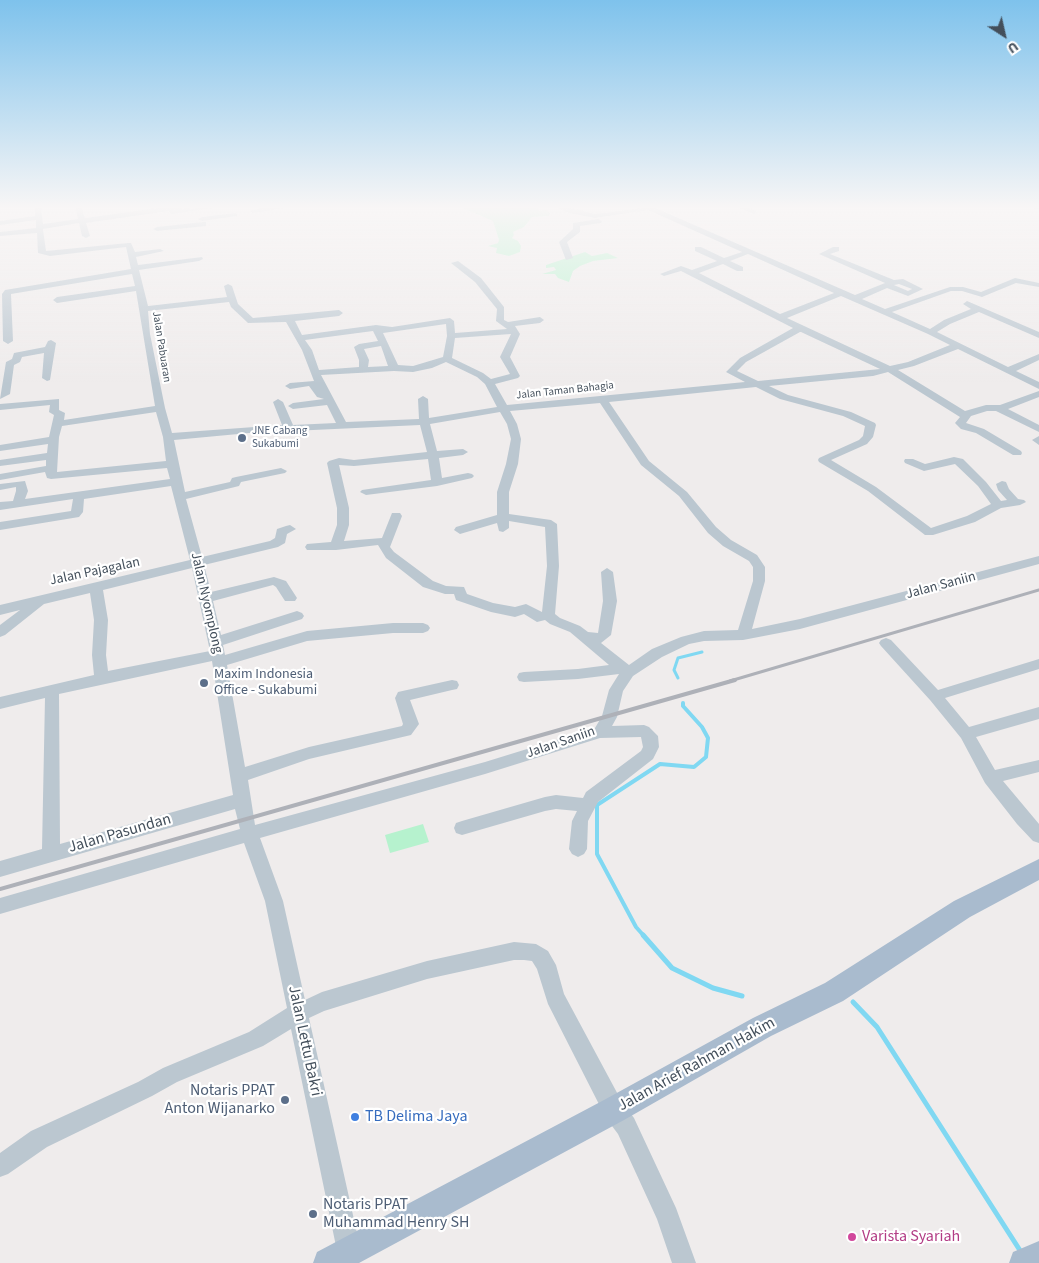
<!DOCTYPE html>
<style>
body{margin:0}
#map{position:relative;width:1039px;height:1263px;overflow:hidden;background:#efecec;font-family:"Source Sans 3",sans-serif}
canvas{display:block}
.north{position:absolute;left:979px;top:10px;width:50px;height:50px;-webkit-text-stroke:4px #fff;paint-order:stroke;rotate:145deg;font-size:14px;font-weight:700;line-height:20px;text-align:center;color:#434f5b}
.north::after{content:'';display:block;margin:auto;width:18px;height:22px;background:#434f5b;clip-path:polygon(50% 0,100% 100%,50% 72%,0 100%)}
</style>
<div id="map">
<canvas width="1039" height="1263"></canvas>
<div class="north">U</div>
</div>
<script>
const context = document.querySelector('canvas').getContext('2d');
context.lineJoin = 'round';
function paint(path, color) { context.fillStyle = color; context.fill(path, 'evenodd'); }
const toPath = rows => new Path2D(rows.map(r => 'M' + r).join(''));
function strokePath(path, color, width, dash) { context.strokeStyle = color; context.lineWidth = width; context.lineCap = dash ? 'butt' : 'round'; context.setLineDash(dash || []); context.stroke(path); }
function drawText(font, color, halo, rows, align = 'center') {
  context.font = font + ' "Source Sans 3",sans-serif'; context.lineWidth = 4.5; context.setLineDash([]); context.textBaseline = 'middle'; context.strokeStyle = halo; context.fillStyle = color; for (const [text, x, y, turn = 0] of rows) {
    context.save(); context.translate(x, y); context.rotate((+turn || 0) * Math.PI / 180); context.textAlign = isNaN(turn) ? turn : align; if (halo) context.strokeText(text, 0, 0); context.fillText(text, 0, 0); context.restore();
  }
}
paint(toPath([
 [460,207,532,207,538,209,538,211,546,210,550,213,549,216,532,217,524,227,513,232,514,235,512,238,518,241,521,246,520,252,509,256,496,253,497,248,488,246,498,243,499,240,493,221],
 [585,252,592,256,607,253,618,258,593,261,580,266,573,271,569,282,558,278,555,274,542,274,556,270,554,267,546,268,546,265],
 [423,824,429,842,390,853,385,835]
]), '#b6f2ce');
strokePath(toPath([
 [1034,207,1039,208]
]), '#80d8f2', 2);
strokePath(toPath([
 [678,678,674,670,678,658,702,652]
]), '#80d8f2', 3);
strokePath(toPath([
 [644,936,636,927,597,854,597,805,660,764,694,767,706,757,708,738,702,727,683,706,683,703]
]), '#80d8f2', 4);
strokePath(toPath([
 [643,935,672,968,713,988,742,996],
 [853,1002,877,1027,1021,1252]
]), '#80d8f2', 5);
paint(toPath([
 [35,207,41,207,43,224,78,219,75,207,81,207,85,218,165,207,184,207,182,209,219,207,172,214,170,213,169,211,86,223,90,236,86,238,82,236,79,223,43,229,46,251,128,243,131,243,135,252,160,249,164,251,136,257,138,265,202,257,203,259,199,261,139,270,148,306,227,297,224,286,228,284,232,286,238,304,253,318,339,310,343,313,339,316,295,321,302,335,376,325,392,327,450,318,454,321,455,333,507,329,496,321,497,309,475,282,451,263,458,261,481,278,504,307,504,320,508,322,540,317,544,320,540,323,515,326,520,334,510,357,520,376,518,378,495,384,507,405,745,382,726,372,740,358,793,328,681,271,664,276,660,274,681,266,692,270,717,261,695,251,695,247,701,247,724,258,742,252,648,210,595,218,569,213,557,207,566,207,595,214,653,207,855,295,885,283,819,254,833,247,839,247,839,251,830,254,894,280,903,279,923,289,908,296,887,288,862,299,885,309,950,287,963,287,981,292,1015,278,1039,283,1039,287,1016,283,982,297,962,291,951,291,892,312,930,329,944,320,971,309,963,304,967,301,1039,332,1039,338,979,312,950,324,937,332,1008,367,1039,354,1039,360,1016,371,1039,382,1039,389,958,349,914,366,898,370,965,411,986,405,1000,405,1039,391,1039,397,1008,409,1039,425,1039,432,996,411,987,411,971,416,966,423,984,429,1021,451,1022,453,1021,455,1013,455,976,433,961,429,955,423,960,417,888,372,873,376,769,386,788,395,851,412,875,423,876,425,873,437,867,444,831,460,876,487,931,528,967,516,991,504,978,486,955,464,924,471,905,463,904,461,905,459,913,459,925,464,954,457,963,459,986,482,1001,501,1007,500,998,490,996,484,1002,481,1006,482,1009,489,1018,499,1024,500,1026,502,1020,505,1001,508,975,522,933,535,925,535,868,491,819,462,818,460,819,458,859,440,863,436,865,426,843,416,780,399,756,387,609,402,649,461,687,492,716,527,731,540,757,555,765,567,765,581,752,629,800,619,1039,556,1039,564,800,629,743,640,704,641,689,644,662,657,633,676,623,691,617,717,612,726,644,725,649,727,658,736,659,747,653,759,598,802,588,821,587,849,584,854,578,857,572,854,569,849,572,821,577,811,556,809,545,811,462,835,456,833,454,828,456,823,462,821,545,797,556,795,583,798,586,792,641,751,643,747,641,737,600,738,485,774,260,838,283,901,305,1000,322,992,427,961,514,942,536,944,548,951,556,965,564,994,622,1102,634,1118,676,1208,696,1263,672,1263,657,1219,618,1134,606,1118,548,1004,537,969,532,961,524,960,514,960,427,979,324,1011,309,1018,361,1251,357,1259,349,1263,341,1259,337,1251,291,1029,263,1046,177,1082,152,1096,47,1147,8,1174,0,1177,0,1153,31,1131,138,1082,163,1068,249,1032,287,1008,265,901,244,843,0,914,0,898,240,829,235,809,0,877,0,861,42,849,45,698,0,709,0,697,94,675,92,655,94,620,90,593,44,604,5,635,0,637,0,625,20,610,0,615,0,605,190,560,171,486,84,499,83,512,79,517,0,530,0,522,71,511,73,499,0,510,0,502,13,501,16,491,16,487,0,490,0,484,25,481,28,491,25,499,170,479,167,468,51,479,47,478,45,472,0,480,0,474,46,466,46,460,0,466,0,460,47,453,48,444,0,451,0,445,49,437,54,415,49,412,50,405,0,410,0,404,59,399,59,410,65,413,64,420,155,406,136,291,57,303,53,300,57,297,135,286,132,274,11,294,13,341,8,344,3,341,2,294,5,290,131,269,126,247,50,256,38,253,37,233,0,236,0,232,36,228,36,220,0,225,0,221,35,216,35,207],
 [748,254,834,293,780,314,699,273,723,264,737,271,743,271,743,267,730,261,748,254],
 [899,284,912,289,908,291,894,285,899,284],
 [841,296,928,334,950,345,908,362,890,366,787,318,841,296],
 [229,302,231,307,248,323,286,322,302,350,314,381,290,383,285,386,290,389,309,386,317,397,324,399,293,403,288,406,293,409,327,405,336,423,293,425,283,402,278,399,273,402,282,425,172,433,165,408,150,334,148,311,229,302],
 [446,324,447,336,443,357,413,366,398,365,383,333,446,324],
 [373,331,378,341,359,344,354,347,359,360,359,367,319,370,312,350,305,340,373,331],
 [800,332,801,332,880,369,758,381,737,371,746,362,800,332],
 [511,334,500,357,510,374,491,379,483,373,452,358,455,338,511,334],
 [381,346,388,366,368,367,369,360,364,349,381,346],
 [446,362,477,377,485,384,497,407,429,418,428,399,423,396,418,399,419,419,346,422,321,375,394,371,413,372,432,368,446,362],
 [600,403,641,465,679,496,708,533,723,546,749,561,753,567,753,581,738,630,704,631,681,637,652,649,629,665,601,643,611,635,617,601,613,572,607,568,601,572,603,601,598,633,588,632,580,626,560,618,555,614,559,566,557,524,551,520,509,514,509,492,518,464,521,439,517,424,510,411,600,403],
 [156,412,163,437,166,461,57,472,59,437,62,426,156,412],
 [500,412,507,424,511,439,506,464,497,492,497,515,456,527,454,530,460,534,497,523,499,531,503,532,509,528,509,521,545,527,547,566,542,612,526,604,515,607,493,603,467,594,464,587,446,586,433,581,394,552,390,547,402,516,400,513,392,513,382,538,344,541,349,525,349,508,339,465,354,466,428,459,431,480,362,490,360,492,366,495,437,486,472,478,474,476,472,474,468,473,442,478,439,458,463,455,468,452,463,449,437,451,430,424,500,412],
 [420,425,427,452,354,460,339,458,329,461,327,463,337,508,337,525,331,542,307,544,305,547,307,550,336,550,378,545,386,558,423,587,445,594,454,594,456,600,491,612,515,617,524,614,537,622,545,620,550,624,570,632,609,665,578,669,524,672,519,673,517,677,519,681,524,682,578,679,619,674,609,690,602,716,595,728,485,762,255,825,248,780,309,759,411,735,419,724,410,700,452,690,457,689,459,685,457,681,452,680,398,692,395,698,403,724,402,726,309,747,245,767,227,665,307,641,393,633,423,633,428,631,430,628,428,625,423,623,393,623,307,631,225,655,223,645,302,619,304,616,302,613,297,611,221,635,213,601,273,585,276,587,285,601,295,601,297,598,286,581,274,577,211,592,204,565,278,547,285,543,287,534,296,529,290,525,286,526,277,529,275,538,270,541,202,557,186,499,239,486,241,482,285,473,287,471,281,468,236,477,232,478,230,482,185,492,174,440,249,433,420,425],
 [192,568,210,651,108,671,106,655,108,620,103,590,192,568],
 [212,661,233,795,60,844,59,694,212,661],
 [268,207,290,207,253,213,250,211,268,207],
 [738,207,748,207,757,212,754,214,738,207],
 [235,213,237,214,237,216,202,221,198,219,202,217,235,213],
 [598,219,602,221,601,223,580,226,580,232,567,242,573,258,566,260,559,242,573,229,573,223,598,219],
 [203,222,206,222,206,226,157,231,153,229,157,227,203,222],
 [51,340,56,343,50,380,47,381,42,378,44,353,22,357,20,362,14,365,10,394,0,399,6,362,12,359,14,353,45,347,48,341,51,340],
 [1039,436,1039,445,1032,440,1039,436],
 [886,638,891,640,938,690,1039,659,1039,669,945,698,969,727,1039,707,1039,719,976,737,995,770,1039,760,1039,772,1003,781,1039,824,1039,843,1033,841,1017,824,985,783,961,738,930,700,881,646,879,643,881,640,886,638]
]), '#bbc7d0');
paint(toPath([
 [1039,859,1039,880,970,917,843,1001,771,1036,624,1120,359,1263,313,1263,317,1252,604,1100,753,1018,825,983,954,901,1039,859],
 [1039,1241,1039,1263,1009,1263,1013,1252,1039,1241]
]), '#a9bbce');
strokePath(toPath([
 [730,681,1039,590]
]), '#aeb1b8', 3);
strokePath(toPath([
 [0,889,735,680]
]), '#aeb1b8', 4);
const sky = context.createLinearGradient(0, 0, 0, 384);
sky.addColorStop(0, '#7ec2ec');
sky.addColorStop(0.54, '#f8f6f6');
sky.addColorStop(1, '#f8f6f600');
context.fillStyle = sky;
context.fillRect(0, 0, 1039, 384);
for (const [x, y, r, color] of [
 [242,438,5,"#5c6f8a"],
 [204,683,5,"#5c6f8a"],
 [285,1100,5,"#5c6f8a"],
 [355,1117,5,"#3f7fe0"],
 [313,1214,5,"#5c6f8a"],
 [852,1237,5,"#d1479c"]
]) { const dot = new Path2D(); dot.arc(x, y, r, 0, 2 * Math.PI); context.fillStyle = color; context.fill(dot); strokePath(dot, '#fff', 2); }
drawText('11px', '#434f5b', '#fff', [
 ["Jalan Pabuaran",161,347,81],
 ["Jalan Taman Bahagia",565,391,-6]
]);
drawText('11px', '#4e5e75', '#fff', [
 ["JNE Cabang",252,432],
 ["Sukabumi",252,445]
], 'left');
drawText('14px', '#434f5b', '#fff', [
 ["Jalan Pajagalan",95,572,-12],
 ["Jalan Saniin",941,586,-15],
 ["Jalan Nyomplong",206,603,77],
 ["Jalan Saniin",561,743,-19]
]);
drawText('14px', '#4e5e75', '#fff', [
 ["Maxim Indonesia",214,675],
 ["Office - Sukabumi",214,691]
], 'left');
drawText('16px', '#434f5b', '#fff', [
 ["Jalan Pasundan",120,834,-16],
 ["Jalan Lettu Bakri",304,1041,78],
 ["Jalan Arief Rahman Hakim",697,1065,-29]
]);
drawText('16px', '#4e5e75', '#fff', [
 ["Notaris PPAT",275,1091],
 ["Anton Wijanarko",275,1109],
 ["Notaris PPAT",323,1205,"left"],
 ["Muhammad Henry SH",323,1223,"left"]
], 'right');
drawText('16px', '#366cbe', '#fff', [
 ["TB Delima Jaya",365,1117]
], 'left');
drawText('16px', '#b23c85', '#fff', [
 ["Varista Syariah",862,1237]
], 'left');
</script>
